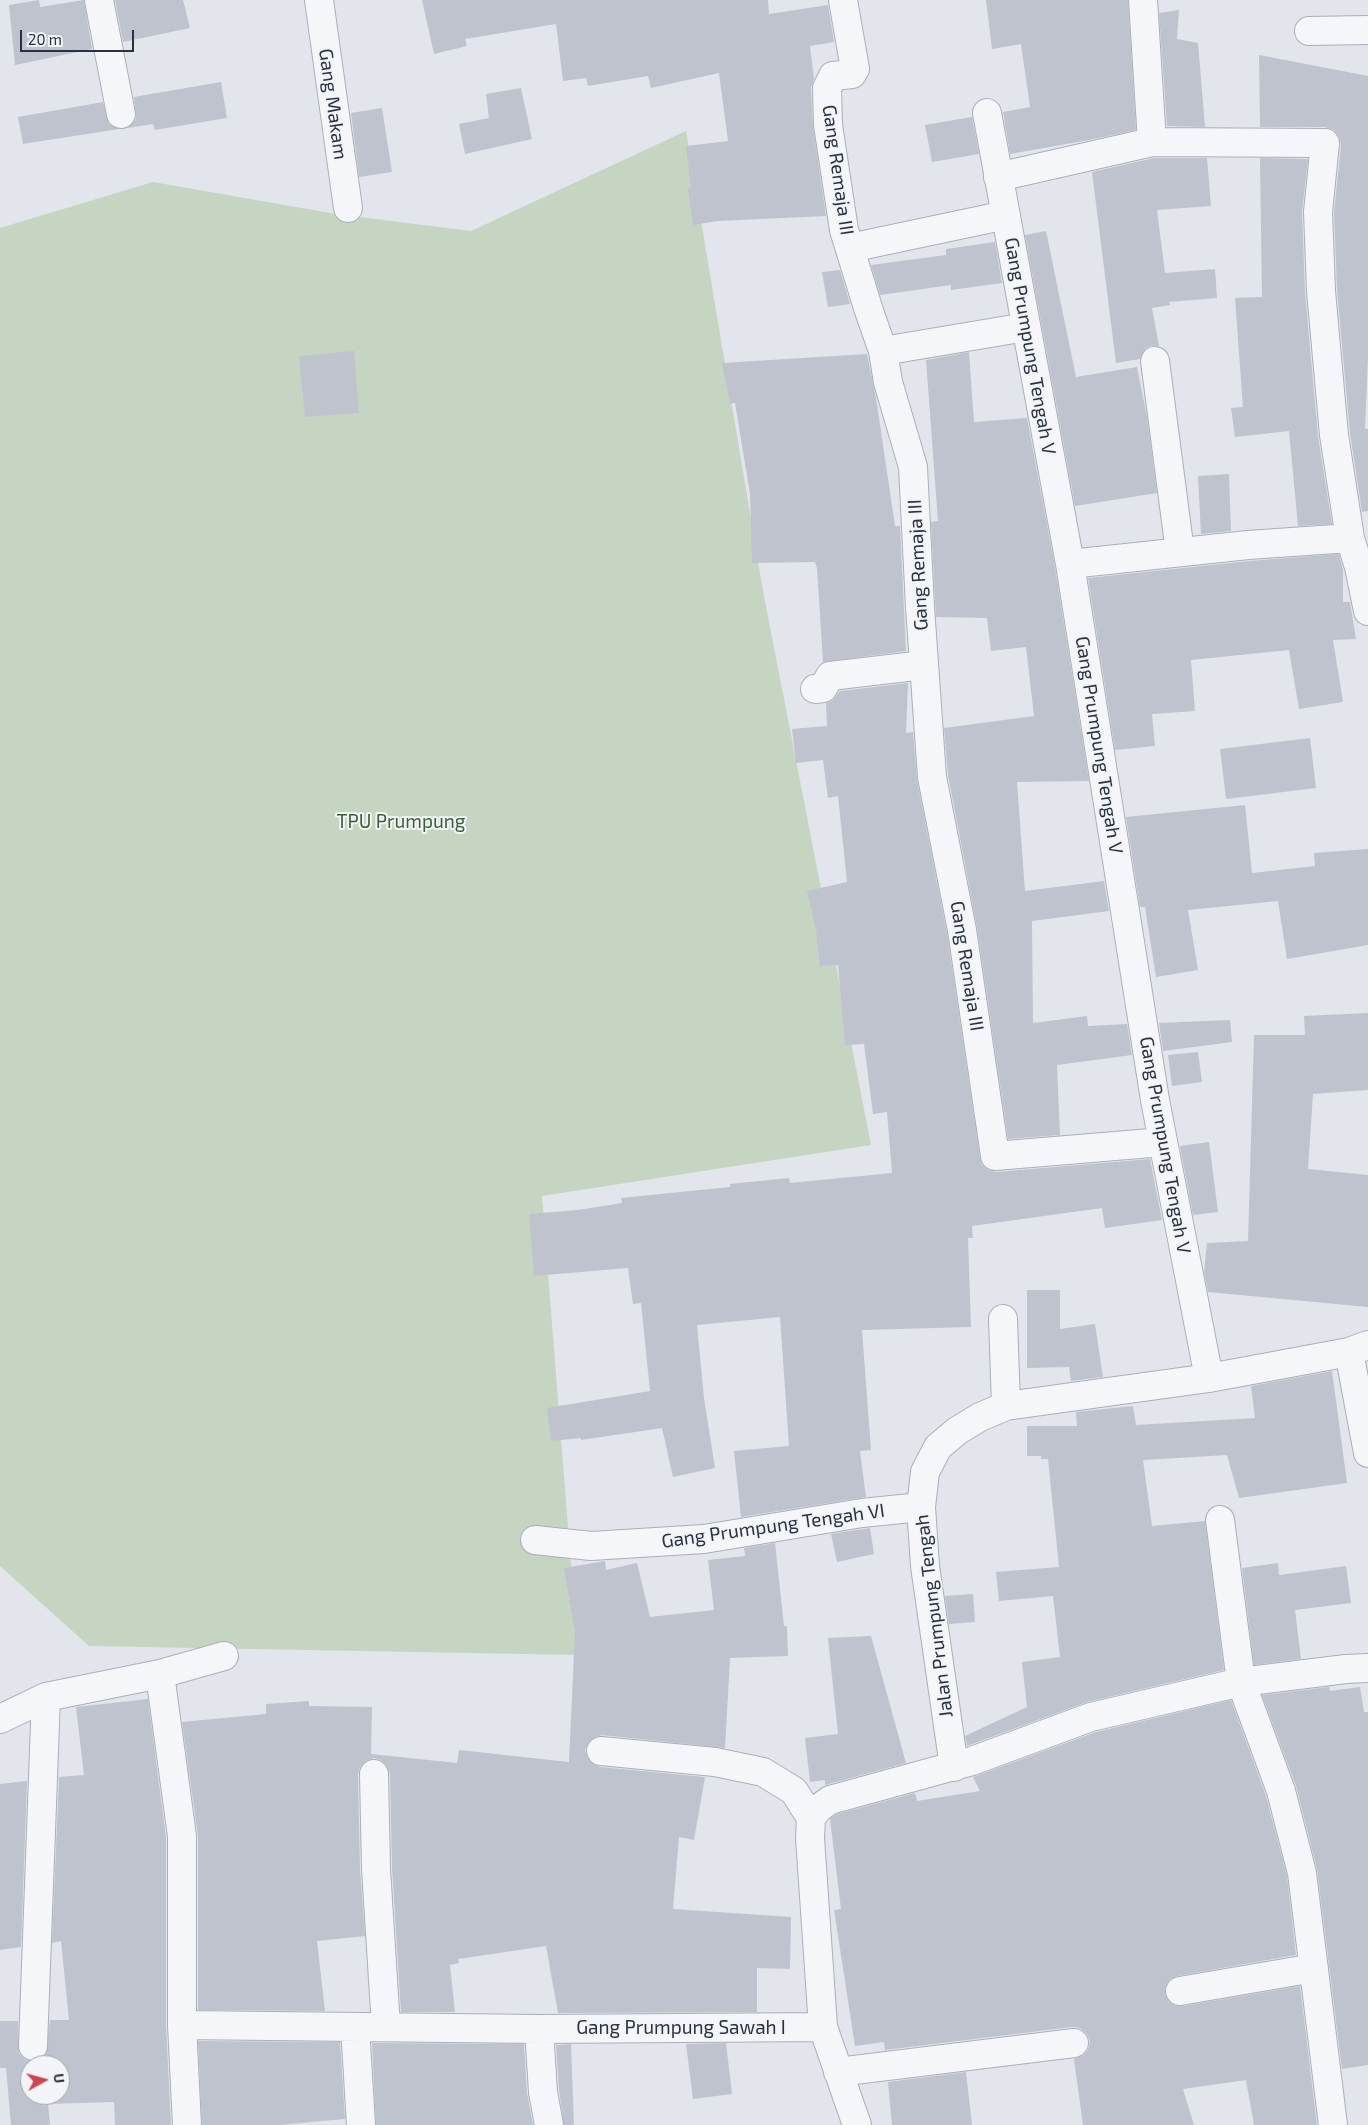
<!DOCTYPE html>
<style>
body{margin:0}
#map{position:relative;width:1368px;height:2125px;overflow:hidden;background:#e2e5eb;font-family:"Exo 2",sans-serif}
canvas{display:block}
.north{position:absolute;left:20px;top:2055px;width:50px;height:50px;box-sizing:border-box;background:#f2f4f8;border:1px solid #a2a6b0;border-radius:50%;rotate:83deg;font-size:14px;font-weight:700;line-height:20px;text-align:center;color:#293144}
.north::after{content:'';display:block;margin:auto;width:18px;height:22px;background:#d4424e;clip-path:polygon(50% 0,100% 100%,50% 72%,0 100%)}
.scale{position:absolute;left:20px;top:30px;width:114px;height:22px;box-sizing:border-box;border:2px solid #293144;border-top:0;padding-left:6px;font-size:15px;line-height:18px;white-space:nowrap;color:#293144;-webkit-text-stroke:4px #f2f4f8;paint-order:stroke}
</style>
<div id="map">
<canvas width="1368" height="2125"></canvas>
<div class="north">U</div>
<div class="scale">20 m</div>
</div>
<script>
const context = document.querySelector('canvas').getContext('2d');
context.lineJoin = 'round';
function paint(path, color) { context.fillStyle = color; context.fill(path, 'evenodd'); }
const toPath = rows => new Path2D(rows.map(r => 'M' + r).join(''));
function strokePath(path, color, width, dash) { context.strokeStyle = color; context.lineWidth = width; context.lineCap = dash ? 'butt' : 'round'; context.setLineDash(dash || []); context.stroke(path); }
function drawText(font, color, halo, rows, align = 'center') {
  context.font = font + ' "Exo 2",sans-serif'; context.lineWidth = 4; context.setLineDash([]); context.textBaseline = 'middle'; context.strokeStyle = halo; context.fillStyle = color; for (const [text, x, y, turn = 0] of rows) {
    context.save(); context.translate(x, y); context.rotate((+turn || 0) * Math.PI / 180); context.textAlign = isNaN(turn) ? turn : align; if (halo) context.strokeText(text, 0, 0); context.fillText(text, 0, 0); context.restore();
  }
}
paint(toPath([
 [686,131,763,591,871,1145,542,1196,578,1655,89,1646,0,1566,0,228,153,182,336,214,471,231]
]), '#c6d5c2');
paint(toPath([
 [39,0,40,7,84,0,92,49,15,65,9,5],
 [115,0,183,0,190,28,123,42],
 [422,0,768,0,769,14,828,5,834,42,810,46,814,79,811,88,813,127,826,216,718,221,693,225,688,188,691,187,686,146,728,141,719,73,651,88,648,76,588,86,586,78,563,81,556,24,465,39,467,46,434,54],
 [986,0,1128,0,1136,130,1089,140,1010,154,1003,112,1030,107,1021,44,992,49],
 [1179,10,1177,39,1198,43,1205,127,1167,126,1159,13],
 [1259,55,1368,76,1368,357,1365,429,1368,429,1368,511,1362,512,1350,433,1337,290,1334,212,1341,145,1339,137,1334,130,1325,127,1260,127],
 [221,82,227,118,155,130,153,124,128,128,136,119,134,97],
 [521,88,532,139,465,154,459,124,489,118,486,94],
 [103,102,109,124,119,129,23,144,18,117],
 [382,108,392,172,359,177,351,113],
 [972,117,979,154,932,162,925,125],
 [1154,158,1207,158,1211,206,1157,210,1165,273,1215,269,1217,298,1169,302,1170,305,1152,308,1159,346,1152,346,1146,348,1140,359,1116,363,1092,172],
 [1260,158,1308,159,1302,212,1305,292,1318,436,1332,524,1298,526,1289,431,1235,437,1231,408,1243,407,1235,298,1262,297],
 [1046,231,1076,377,1137,367,1147,417,1157,493,1075,506,1025,235],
 [995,242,1002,283,951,290,951,285,880,295,871,265,946,255,946,249],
 [840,270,850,304,828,307,822,272],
 [354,351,359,413,305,417,299,356],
 [969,352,974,422,1027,418,1055,567,1089,781,1017,782,1025,891,1104,881,1109,911,1032,921,1033,1023,1087,1016,1088,1026,1127,1024,1132,1055,1057,1065,1060,1135,1008,1139,977,927,948,775,944,728,1034,716,1026,647,991,651,987,618,936,617,931,522,938,521,926,360],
 [867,354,876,398,895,526,900,526,906,651,823,662,817,568,815,562,752,563,750,494,735,403,730,404,722,363],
 [1229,474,1231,531,1201,534,1198,476],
 [1339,554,1343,570,1343,602,1350,602,1356,639,1333,640,1343,702,1299,709,1289,650,1191,660,1195,711,1152,714,1155,746,1115,750,1088,578,1249,561],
 [908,683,906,733,913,732,917,780,947,933,980,1158,982,1165,988,1170,996,1172,1150,1159,1162,1220,1105,1228,1102,1208,972,1226,973,1238,968,1238,971,1327,862,1330,871,1450,860,1451,866,1497,741,1517,734,1451,789,1446,780,1317,697,1325,704,1398,715,1468,673,1477,662,1428,581,1440,581,1438,551,1441,547,1408,650,1391,641,1303,633,1304,628,1268,534,1276,529,1214,578,1210,622,1203,621,1198,730,1187,730,1184,789,1178,790,1183,892,1173,887,1112,873,1114,864,1044,845,1045,838,965,820,966,816,930,807,891,847,882,838,796,828,798,823,760,796,763,792,729,827,726,826,703,832,701,840,691],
 [1310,738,1316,788,1226,799,1220,749],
 [1245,805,1252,873,1315,866,1314,853,1368,849,1368,945,1287,959,1278,901,1188,910,1198,970,1156,977,1145,907,1140,907,1126,817],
 [1368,1013,1368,1090,1313,1094,1308,1169,1368,1175,1368,1307,1208,1292,1204,1272,1207,1243,1248,1241,1254,1035,1305,1035,1304,1016],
 [1230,1020,1232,1042,1163,1051,1159,1023],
 [1198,1052,1202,1082,1172,1086,1168,1055],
 [1209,1142,1218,1212,1193,1215,1180,1146],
 [1027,1290,1060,1290,1060,1329,1095,1324,1103,1377,1071,1381,1069,1367,1027,1368],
 [1332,1371,1347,1483,1239,1498,1227,1455,1143,1460,1152,1526,1205,1521,1224,1670,1087,1702,967,1746,965,1736,1027,1707,1022,1662,1060,1657,1053,1596,999,1601,996,1572,1059,1567,1048,1459,1041,1459,1041,1456,1027,1456,1027,1426,1077,1426,1076,1412,1133,1406,1136,1425,1255,1418,1251,1386],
 [870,1528,874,1554,837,1562,831,1534],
 [775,1543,784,1626,787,1626,788,1656,730,1658,725,1748,602,1735,595,1737,589,1742,585,1750,587,1757,592,1763,600,1767,705,1777,694,1840,679,1837,673,1909,791,1917,790,1969,757,1968,757,2012,558,2013,546,1946,458,1959,459,1963,450,1965,455,2012,401,2012,392,1868,390,1774,387,1766,381,1760,374,1758,366,1761,360,1767,358,1774,360,1869,365,1936,317,1941,325,2011,198,2010,198,1836,182,1722,266,1714,266,1704,309,1701,309,1706,372,1707,371,1754,457,1763,459,1750,569,1762,575,1632,564,1568,605,1561,606,1570,637,1563,650,1617,714,1610,708,1560,745,1556,744,1548],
 [1278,1563,1279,1575,1346,1566,1351,1603,1295,1610,1301,1659,1254,1665,1242,1568],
 [973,1594,975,1622,949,1624,945,1596],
 [871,1636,906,1763,825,1785,825,1780,810,1782,805,1738,838,1734,828,1638],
 [1329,1687,1330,1691,1360,1687,1364,1712,1368,1712,1368,2065,1342,2069,1317,1869,1296,1786,1262,1695],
 [148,1699,166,1837,166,2025,171,2125,115,2125,114,2102,48,2104,50,2125,11,2125,6,2068,0,2068,0,2021,18,2021,19,2053,24,2059,33,2062,41,2060,46,2054,50,2020,69,2020,61,1941,52,1943,59,1777,84,1775,76,1707],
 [30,2065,60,2065,60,2095,30,2095],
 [1231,1700,1266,1796,1287,1876,1296,1955,1177,1976,1170,1979,1166,1985,1165,1994,1168,2001,1174,2005,1183,2006,1300,1986,1317,2125,1254,2125,1246,2080,1183,2089,1194,2125,1083,2125,1074,2059,1084,2055,1088,2050,1090,2042,1087,2034,1080,2028,1072,2027,885,2050,884,2042,855,2046,834,1910,841,1909,830,1819,837,1814,915,1793,917,1801,980,1791,973,1777,1096,1732],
 [27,1781,21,1947,0,1950,0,1784],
 [198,2041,340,2042,345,2119,279,2125,202,2125],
 [372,2043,524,2044,527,2093,533,2125,376,2125],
 [726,2043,732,2094,693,2099,686,2044],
 [571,2044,574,2125,564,2125,559,2090,556,2045],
 [966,2072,972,2125,892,2125,888,2082]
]), '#bfc3ce');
const minor = toPath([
 [99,0,121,114],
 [319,0,348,208],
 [843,0,855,69,852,74,833,76,827,88,828,125,844,230,869,311,883,351,888,382,913,467,920,607,932,777,962,930,995,1156,1163,1142],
 [1143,0,1152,142],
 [1309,31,1368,30],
 [987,113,1070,564,1155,1100,1209,1378],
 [998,177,1152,142,1325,143,1318,212,1321,291,1334,435,1350,538,1359,567,1368,611],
 [850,248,1006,215],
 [883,351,1026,327],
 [1155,361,1180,552],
 [1070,564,1248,545,1350,538],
 [815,689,823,688,830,676,924,665],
 [1003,1319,1006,1406],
 [1349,1352,1368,1453],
 [1220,1520,1241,1682,1281,1791,1302,1873,1333,2125],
 [535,1540,591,1546,704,1539,862,1513,921,1507],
 [160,1674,182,1836,182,2025,187,2125],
 [0,1719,46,1697,160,1674,224,1656],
 [601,1751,715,1762,763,1772,794,1791,811,1818],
 [954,1767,925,1566,921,1507,925,1472,938,1447,957,1431,980,1417,1006,1406,1209,1378,1349,1352,1368,1345],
 [374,1774,376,1869,386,2027],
 [1180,1991,1314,1968],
 [182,2025,539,2029,823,2027],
 [355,2027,361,2125],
 [539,2029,543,2092,549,2125],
 [33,2046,46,1697],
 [838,2072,1074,2043],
 [857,2125,823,2027,810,1838,811,1818,819,1808,830,1800,972,1761,1091,1717,1241,1682,1346,1669,1368,1668]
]);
strokePath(minor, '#aaafb9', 30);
strokePath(minor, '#f5f6f9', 28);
drawText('19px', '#293144', '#f2f4f8', [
 ["Gang Makam",333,104,82],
 ["Gang Remaja III",838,170,82],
 ["Gang Prumpung Tengah V",1030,346,80],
 ["Gang Remaja III",918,565,-93],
 ["Gang Prumpung Tengah V",1099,745,81],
 ["Gang Remaja III",967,966,81],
 ["Gang Prumpung Tengah V",1165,1145,80],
 ["Gang Prumpung Tengah VI",773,1526,-8],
 ["Jalan Prumpung Tengah",934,1616,-97],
 ["Gang Prumpung Sawah I",681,2028]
]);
drawText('19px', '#3a6036', '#f2f4f8', [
 ["TPU Prumpung",401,822]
]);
</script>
